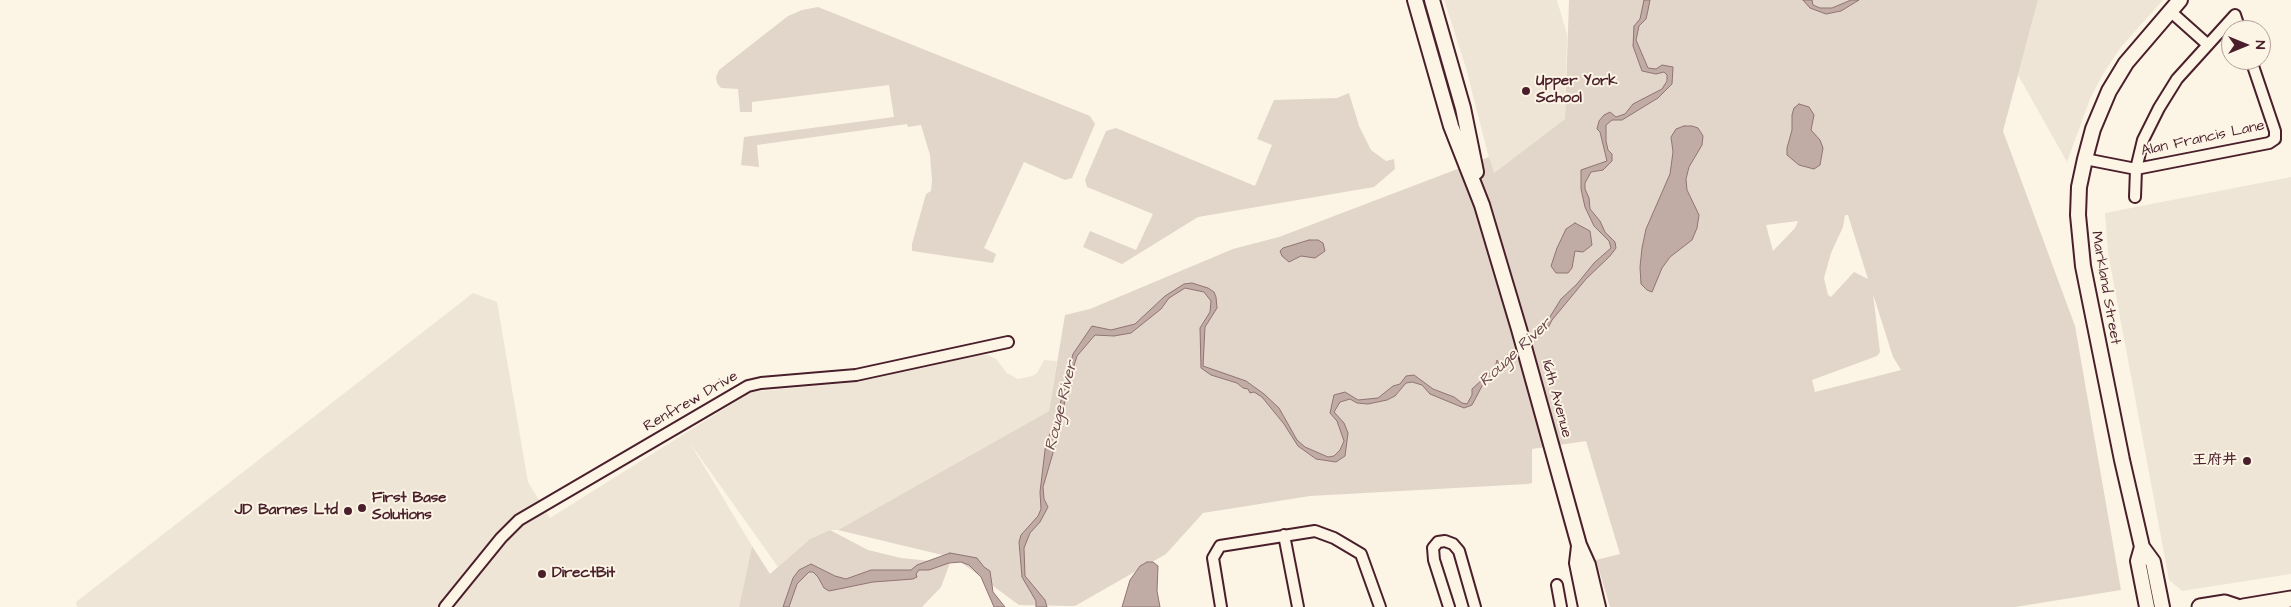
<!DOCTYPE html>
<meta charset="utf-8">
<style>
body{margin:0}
#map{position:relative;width:2291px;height:607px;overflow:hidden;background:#fcf5e5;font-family:"Architects Daughter",sans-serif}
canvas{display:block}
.north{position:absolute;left:2221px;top:20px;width:50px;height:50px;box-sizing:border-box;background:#fcf5e5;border:1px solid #b59f9b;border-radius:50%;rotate:90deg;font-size:14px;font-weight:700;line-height:20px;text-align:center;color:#4a1f2b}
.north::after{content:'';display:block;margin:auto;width:18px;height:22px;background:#4a1f2b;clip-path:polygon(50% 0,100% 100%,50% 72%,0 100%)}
</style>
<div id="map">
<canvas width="2291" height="607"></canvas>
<div class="north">N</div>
</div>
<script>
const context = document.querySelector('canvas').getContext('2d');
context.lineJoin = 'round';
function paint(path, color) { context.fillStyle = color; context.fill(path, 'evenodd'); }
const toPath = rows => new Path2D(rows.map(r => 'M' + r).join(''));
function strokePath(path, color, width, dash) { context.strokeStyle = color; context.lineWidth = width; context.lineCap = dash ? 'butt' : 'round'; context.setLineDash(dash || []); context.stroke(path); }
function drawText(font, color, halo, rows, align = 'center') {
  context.font = font + ' "Architects Daughter","LXGW WenKai TC",sans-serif'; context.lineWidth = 4; context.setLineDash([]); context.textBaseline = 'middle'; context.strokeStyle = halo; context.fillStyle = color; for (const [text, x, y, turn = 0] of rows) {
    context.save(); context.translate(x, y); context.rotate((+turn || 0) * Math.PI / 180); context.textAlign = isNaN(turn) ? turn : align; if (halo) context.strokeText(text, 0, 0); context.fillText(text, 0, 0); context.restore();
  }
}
paint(toPath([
 [1444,0,1557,0,1567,34,1565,119,1493,174,1466,68],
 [2038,0,2163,0,2121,47,2103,74,2090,99,2067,162,2018,75],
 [2291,177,2291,574,2182,591,2169,580,2108,253,2105,213],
 [473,293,497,302,528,482,550,518,751,392,858,382,980,355,988,355,996,359,1007,373,1018,379,1032,376,1037,373,1044,360,1057,361,1049,411,838,530,830,530,810,539,778,567,690,443,752,546,739,607,77,607,76,602]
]), '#eee5d7');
paint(toPath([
 [1569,0,2038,0,2003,131,2075,326,2121,590,2015,607,1610,607,1596,560,1620,554,1586,441,1532,449,1532,483,1528,484,1310,496,1203,513,1166,554,1075,606,1019,605,955,558,838,530,1049,411,1065,315,1090,309,1233,249,1279,237,1489,157,1494,173,1565,119],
 [1845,215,1848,215,1868,279,1854,272,1831,297,1828,295,1824,278,1831,253,1843,227],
 [1798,221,1795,228,1773,251,1766,225],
 [1873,294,1893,357,1901,370,1815,392,1812,380,1877,356,1880,352],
 [818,7,1090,116,1095,124,1072,178,1065,180,1024,162,984,248,996,254,993,263,912,251,912,244,926,194,931,191,932,180,930,155,921,125,908,127,907,124,757,145,759,167,741,165,744,137,894,117,889,85,752,102,752,112,740,112,738,89,721,88,717,83,716,77,719,70,788,16,802,10],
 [1349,93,1359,126,1371,150,1386,161,1394,159,1395,169,1374,187,1198,217,1122,264,1083,247,1090,231,1136,250,1153,214,1087,187,1085,180,1106,131,1116,128,1255,186,1272,145,1257,139,1274,100,1337,98],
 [830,530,868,550,901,558,950,563,941,587,922,607,739,607,752,546,770,574,810,539]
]), '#e2d5ca');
const water = toPath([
 [1644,0,1650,0,1648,10,1646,19,1639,26,1636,40,1648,68,1656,69,1662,65,1673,67,1672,84,1658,98,1622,120,1612,120,1606,125,1606,141,1608,150,1612,154,1612,161,1603,170,1591,172,1585,183,1585,189,1589,198,1590,209,1600,221,1605,232,1615,242,1616,248,1610,256,1586,279,1552,320,1547,330,1482,386,1472,405,1464,408,1430,394,1422,385,1412,382,1406,383,1395,396,1387,400,1368,404,1357,403,1350,399,1340,402,1334,412,1344,423,1348,433,1345,456,1336,462,1316,459,1298,446,1284,424,1262,397,1254,392,1250,393,1248,389,1243,388,1237,383,1211,375,1201,368,1200,328,1210,312,1211,301,1204,292,1185,288,1169,298,1161,309,1131,333,1114,336,1095,335,1077,356,1072,372,1071,386,1065,400,1060,429,1043,487,1044,499,1048,507,1040,522,1030,533,1024,548,1025,576,1045,600,1047,607,1036,607,1036,601,1022,577,1019,542,1021,535,1038,516,1041,509,1040,492,1046,442,1055,424,1073,354,1092,326,1111,330,1135,324,1165,296,1184,284,1192,283,1208,288,1214,292,1216,297,1217,308,1205,327,1203,366,1246,381,1264,394,1279,408,1297,440,1305,447,1328,457,1334,456,1340,450,1344,441,1337,421,1330,413,1334,395,1345,392,1358,400,1378,398,1393,386,1400,384,1406,376,1414,375,1433,389,1454,397,1462,403,1467,404,1472,395,1472,389,1495,368,1497,360,1500,365,1505,357,1543,328,1561,299,1577,284,1594,263,1611,248,1609,241,1594,226,1585,207,1581,189,1581,170,1607,161,1600,132,1597,129,1599,121,1604,115,1610,112,1616,117,1625,114,1633,104,1662,89,1667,81,1667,75,1664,72,1656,74,1642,71,1633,46,1634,26,1640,19,1644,0],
 [1803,0,1812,0,1813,5,1820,8,1832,8,1851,0,1859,0,1841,11,1826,14,1810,8,1803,0],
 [1799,104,1809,107,1814,115,1811,130,1820,140,1823,148,1820,165,1814,169,1799,165,1787,155,1787,148,1792,130,1792,115,1794,108,1799,104],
 [1684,126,1692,126,1698,128,1703,136,1702,145,1689,167,1686,179,1687,190,1699,215,1697,228,1692,240,1670,257,1662,268,1652,292,1647,290,1641,284,1640,267,1642,248,1646,229,1670,174,1673,152,1671,137,1676,129,1684,126],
 [1575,223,1590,231,1592,245,1583,252,1575,251,1572,268,1568,273,1556,273,1551,266,1557,248,1566,229,1575,223],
 [1309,240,1318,240,1323,243,1325,251,1315,258,1301,256,1289,262,1282,256,1280,251,1283,248,1309,240],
 [950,553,977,558,984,567,990,571,993,592,1005,607,994,607,981,577,969,565,961,562,949,563,929,570,919,570,916,574,917,577,913,579,873,582,829,591,824,588,818,577,813,572,809,572,797,584,789,607,783,607,793,578,799,570,811,564,835,576,846,579,871,570,911,570,917,565,950,553],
 [1147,562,1153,562,1158,566,1157,591,1160,607,1122,607,1130,580,1140,566,1147,562]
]);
paint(water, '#c0aca5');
strokePath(water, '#917474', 1);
const street = toPath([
 [2170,11,2207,44],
 [2085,159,2136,169,2269,143,2275,139,2275,131,2251,60],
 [2135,197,2136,169,2143,140,2159,108,2177,79,2235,15,2240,30],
 [1284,535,1298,607],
 [1557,585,1561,607],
 [445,607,501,538,519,520,748,386,761,383,856,375,1008,342],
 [1221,607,1213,558,1220,546,1315,531,1334,538,1361,554,1380,607],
 [1449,607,1434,560,1433,548,1438,542,1445,541,1453,544,1459,551,1475,607]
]);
const secondary = toPath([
 [1415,0,1451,126,1482,205,1519,329,1579,545,1588,565,1598,607],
 [1432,0,1463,108,1476,172],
 [1579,546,1577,563,1586,607],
 [2142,547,2138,561,2147,607],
 [2162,607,2153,562,2142,547,2122,460,2083,266,2078,215,2079,187,2085,159,2093,129,2109,91,2126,63,2180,0]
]);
const primary = toPath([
 [2200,607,2225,603,2237,607],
 [2243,607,2291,599]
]);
strokePath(street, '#4a1f2b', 14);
strokePath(secondary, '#4a1f2b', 18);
strokePath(primary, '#4a1f2b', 19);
strokePath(street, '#fcf5e5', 10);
strokePath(secondary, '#fcf5e5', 14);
strokePath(primary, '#fcf5e5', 15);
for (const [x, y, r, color] of [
 [1526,91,5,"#4a1f2b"],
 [2247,461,5,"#4a1f2b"],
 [362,508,5,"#4a1f2b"],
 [348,511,5,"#4a1f2b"],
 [542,574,5,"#4a1f2b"]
]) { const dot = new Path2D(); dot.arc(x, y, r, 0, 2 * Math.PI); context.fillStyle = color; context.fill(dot); strokePath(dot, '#fcf5e5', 2); }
drawText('bold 15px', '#4a1f2b', '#fcf5e5', [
 ["Upper York",1536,82],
 ["School",1536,99],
 ["王府井",2237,461,"right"],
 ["First Base",372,499],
 ["Solutions",372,516],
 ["JD Barnes Ltd",338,511,"right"],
 ["DirectBit",552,574]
], 'left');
drawText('15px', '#4a1f2b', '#fcf5e5', [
 ["Alan Francis Lane",2203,139,-12],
 ["Markland Street",2105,288,80],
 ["16th Avenue",1556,399,75],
 ["Renfrew Drive",691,402,-30]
]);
drawText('italic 16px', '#6d4950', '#fcf5e5', [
 ["Rouge River",1516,353,-43],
 ["Rouge River",1062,406,-76]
]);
</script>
